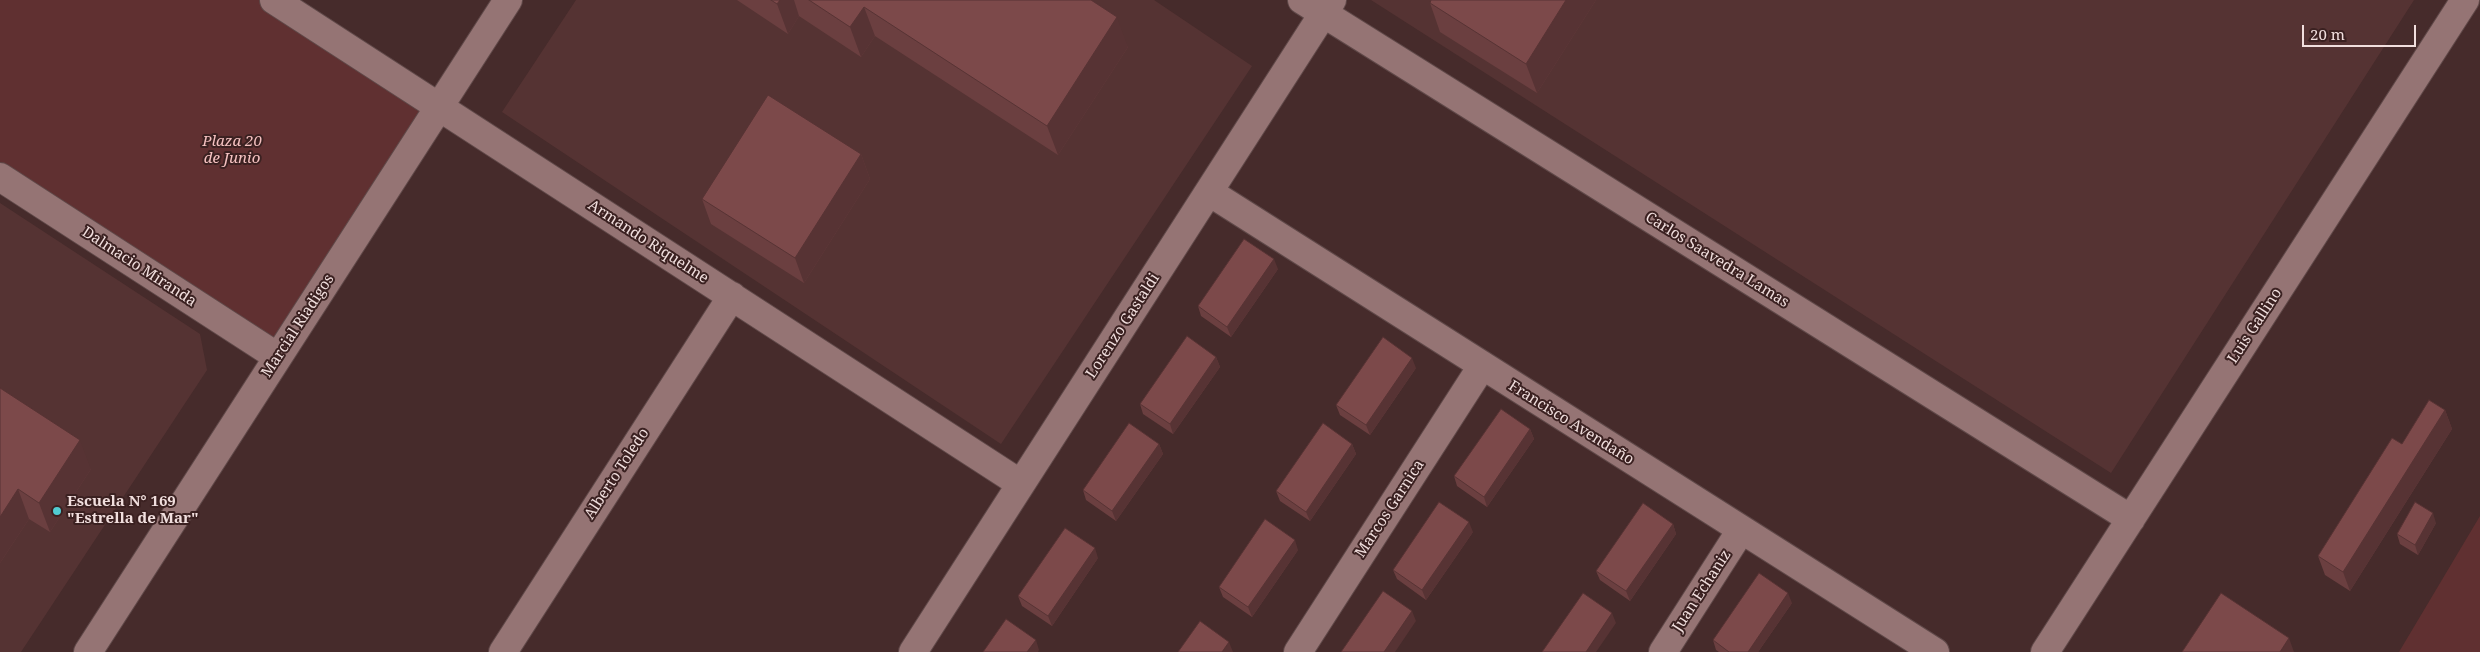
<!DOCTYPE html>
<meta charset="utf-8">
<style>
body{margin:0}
#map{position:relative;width:2480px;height:652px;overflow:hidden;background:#462b2b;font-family:"Noto Serif",serif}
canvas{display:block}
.scale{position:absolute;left:2302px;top:25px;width:114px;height:22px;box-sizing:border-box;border:2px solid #f1dfde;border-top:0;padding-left:6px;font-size:15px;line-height:18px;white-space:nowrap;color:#f1dfde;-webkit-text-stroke:4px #3b2121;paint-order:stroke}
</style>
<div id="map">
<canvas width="2480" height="652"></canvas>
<div class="scale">20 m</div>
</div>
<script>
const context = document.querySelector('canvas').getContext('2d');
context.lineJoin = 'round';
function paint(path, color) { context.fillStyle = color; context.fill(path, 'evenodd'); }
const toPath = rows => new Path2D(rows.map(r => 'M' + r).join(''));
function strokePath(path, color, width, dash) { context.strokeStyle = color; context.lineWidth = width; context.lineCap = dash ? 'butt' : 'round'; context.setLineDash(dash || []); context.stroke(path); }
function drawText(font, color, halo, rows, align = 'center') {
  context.font = font + ' "Noto Serif",serif'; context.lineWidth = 4; context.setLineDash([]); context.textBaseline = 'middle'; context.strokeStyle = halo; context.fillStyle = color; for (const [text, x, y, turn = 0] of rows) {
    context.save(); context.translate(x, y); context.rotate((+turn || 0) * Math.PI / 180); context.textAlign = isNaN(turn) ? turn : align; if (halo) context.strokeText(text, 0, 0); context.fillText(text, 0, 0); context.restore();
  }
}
paint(toPath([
 [576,0,1154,0,1252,66,1001,444,502,112],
 [1371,0,2414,0,2111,473],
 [0,203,200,334,207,370,21,652,0,652]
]), '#533');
paint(toPath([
 [0,0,274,0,439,107,278,357,0,177],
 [2480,516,2480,652,2399,652]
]), '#603031');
const street = toPath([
 [274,0,1021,484],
 [1302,0,2131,519],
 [0,177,278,357],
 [1209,192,1935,652],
 [88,652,508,0],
 [503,652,732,296],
 [913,652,1332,0],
 [1298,652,1482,366],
 [1663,652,1741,530],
 [2045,652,2465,0]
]);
strokePath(street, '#5f4848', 30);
strokePath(street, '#957474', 28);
paint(toPath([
 [737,0,1091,0,1128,47,1058,155,875,36,861,57,799,16,788,34],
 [1596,0,1537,93,1440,32,1430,3],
 [861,154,870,179,804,283,711,224,702,199],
 [1278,269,1231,337,1201,316,1198,306],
 [1216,357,1220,367,1173,434,1143,414,1140,404],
 [1416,368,1370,435,1340,415,1336,405],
 [0,388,91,469,50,532,29,519,0,563],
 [2445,410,2452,429,2350,591,2325,575,2318,556,2402,444],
 [1530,429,1534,439,1487,507,1457,486,1454,476],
 [1159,444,1163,454,1116,521,1086,500,1083,490],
 [1352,444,1356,454,1310,521,1280,501,1276,491],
 [2436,523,2418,555,2400,544,2397,534],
 [1673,524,1676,534,1630,601,1600,580,1596,571],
 [1473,532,1426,600,1397,579,1393,570],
 [1298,550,1252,617,1223,597,1219,587],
 [1098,558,1052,626,1022,606,1018,596],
 [1792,603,1758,652,1719,652,1716,650,1713,640]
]), '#6b3f40');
paint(toPath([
 [780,0,794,0,799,16,788,34,777,4],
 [1566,0,1596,0,1537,93,1526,64],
 [864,7,875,36,861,57,850,27],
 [1117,17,1128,47,1058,155,1047,126],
 [861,154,870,179,804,283,795,258],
 [1274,259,1278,269,1231,337,1227,327],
 [1216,357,1220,367,1173,434,1170,424],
 [1412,358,1416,368,1370,435,1366,425],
 [2445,410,2452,429,2350,591,2343,572],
 [1530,429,1534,439,1487,507,1484,497],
 [80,440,91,469,50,532,39,503],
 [1159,444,1163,454,1116,521,1112,511],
 [1352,444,1356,454,1310,521,1306,512],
 [18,489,29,519,0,563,0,517],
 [2433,513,2436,523,2418,555,2415,545],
 [1469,522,1473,532,1426,600,1422,590],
 [1673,524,1676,534,1630,601,1626,591],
 [1295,540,1298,550,1252,617,1248,607],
 [1095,548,1098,558,1052,626,1048,616],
 [1788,593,1792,603,1758,652,1748,652],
 [1412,611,1416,621,1395,652,1384,652],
 [1612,613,1616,623,1596,652,1586,652],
 [2289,638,2294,652,2280,652],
 [1036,640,1039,650,1038,652,1027,652],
 [1229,642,1233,652,1222,652]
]), '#573334');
const building = toPath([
 [771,0,780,0,777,4,771,0],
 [809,0,1091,0,1117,17,1047,126,864,7,850,27,809,0],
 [1431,0,1566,0,1526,64,1430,3,1431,0],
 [768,95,861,154,795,258,702,199,768,95],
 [1244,239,1274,259,1227,327,1198,306,1244,239],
 [1187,336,1216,357,1170,424,1140,404,1187,336],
 [1383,337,1412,358,1366,425,1336,405,1383,337],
 [0,388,80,440,39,503,18,489,0,517,0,388],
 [2429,400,2445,410,2343,572,2318,556,2392,438,2402,444,2429,400],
 [1501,409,1530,429,1484,497,1454,476,1501,409],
 [1129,423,1159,444,1112,511,1083,490,1129,423],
 [1323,423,1352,444,1306,512,1276,491,1323,423],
 [1439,502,1469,522,1422,590,1393,570,1439,502],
 [2415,502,2433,513,2415,545,2397,534,2415,502],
 [1643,503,1673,524,1626,591,1596,571,1643,503],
 [1265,519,1295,540,1248,607,1219,587,1265,519],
 [1065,528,1095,548,1048,616,1018,596,1065,528],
 [1759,573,1788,593,1748,652,1729,652,1713,640,1759,573],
 [1383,591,1412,611,1384,652,1341,652,1383,591],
 [1583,593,1612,613,1586,652,1542,652,1583,593],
 [2221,593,2289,638,2280,652,2182,652,2221,593],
 [1006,619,1036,640,1027,652,983,652,1006,619],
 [1200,621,1229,642,1222,652,1178,652,1200,621]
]);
paint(building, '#7c494a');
strokePath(building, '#573334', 1);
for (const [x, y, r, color] of [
 [57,511,5,"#51ccd2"]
]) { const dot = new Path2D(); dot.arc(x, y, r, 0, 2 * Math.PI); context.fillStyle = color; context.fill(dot); strokePath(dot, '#3b2121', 2); }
drawText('italic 15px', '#f5c2c1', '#3b2121', [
 ["Plaza 20",232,142],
 ["de Junio",232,159]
]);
drawText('15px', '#f1dfde', '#3b2121', [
 ["Armando Riquelme",648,242,33],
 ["Carlos Saavedra Lamas",1717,260,32],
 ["Dalmacio Miranda",139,267,33],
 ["Marcial Riadigos",298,326,-57],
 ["Lorenzo Gastaldi",1123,326,-57],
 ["Luis Gallino",2255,326,-57],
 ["Francisco Avendaño",1571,423,32],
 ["Alberto Toledo",617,474,-57],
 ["Marcos Garnica",1390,509,-57],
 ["Juan Echaniz",1702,591,-57]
]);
drawText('bold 15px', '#f1dfde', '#3b2121', [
 ["Escuela N° 169",67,502],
 ["\"Estrella de Mar\"",67,519]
], 'left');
</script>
